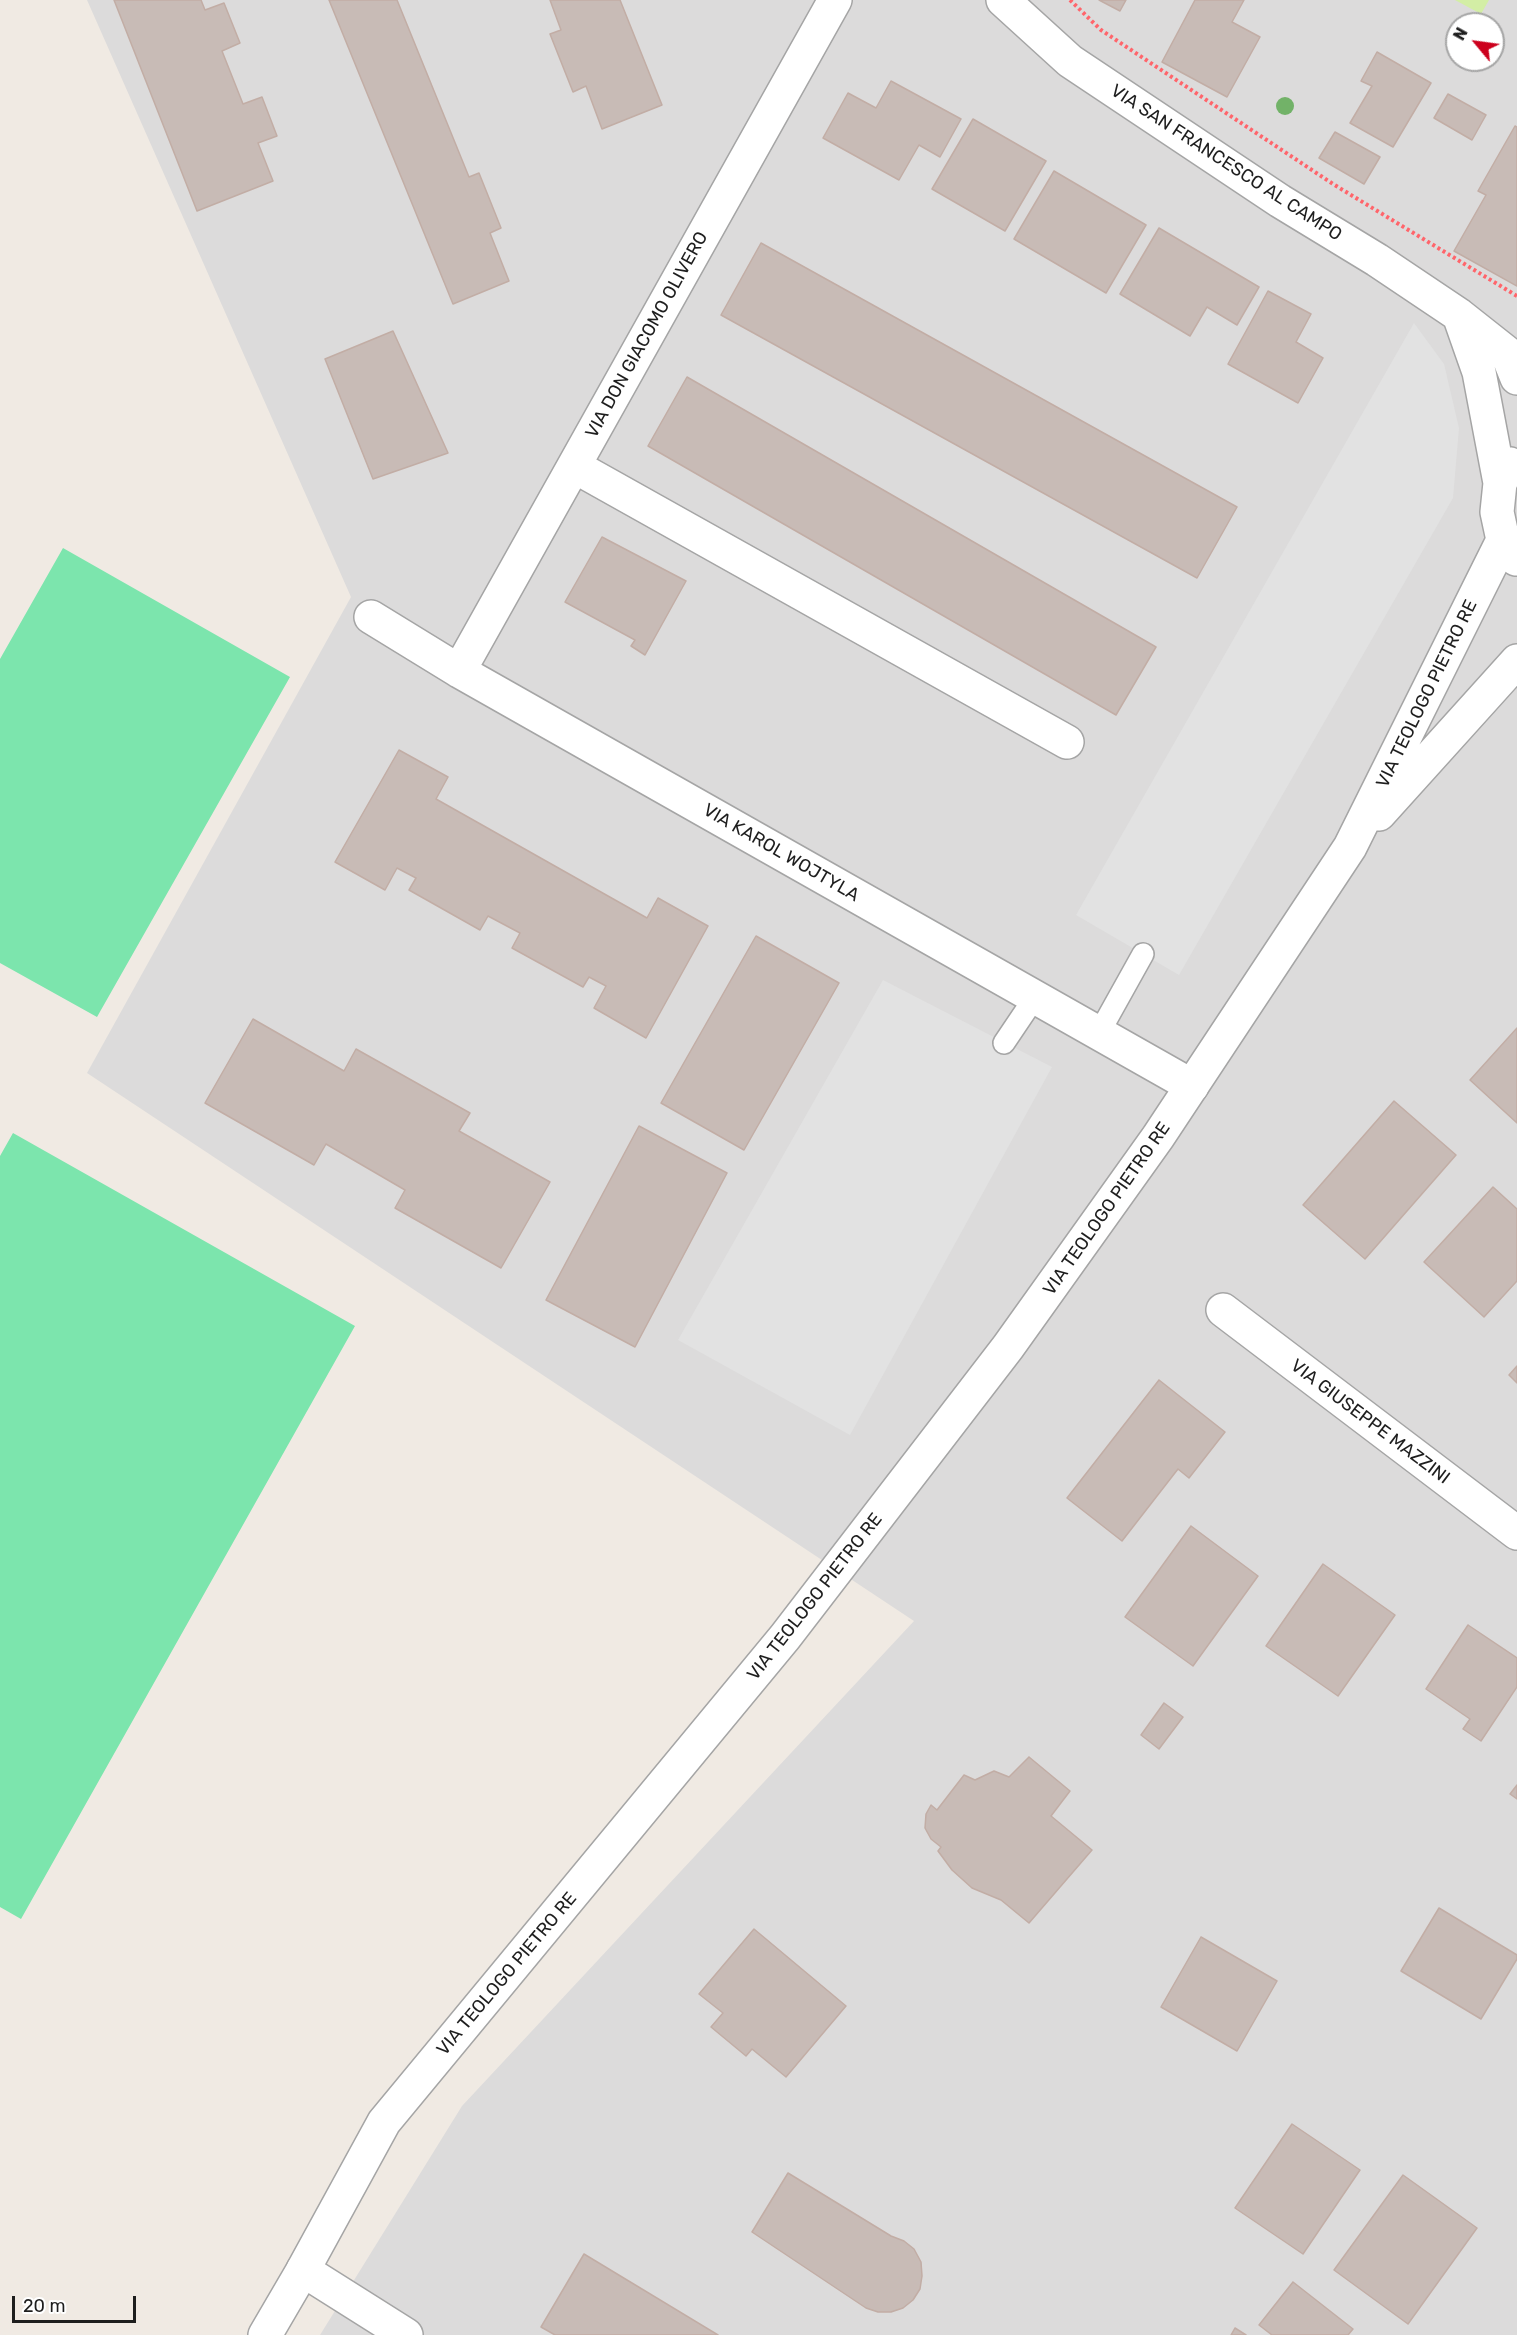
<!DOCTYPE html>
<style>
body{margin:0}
#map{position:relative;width:1517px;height:2335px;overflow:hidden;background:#f0eae3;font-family:Rubik,sans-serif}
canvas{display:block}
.north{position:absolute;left:1445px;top:12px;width:60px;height:60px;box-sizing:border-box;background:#fff;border:2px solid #a5a5a5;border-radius:50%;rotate:299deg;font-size:16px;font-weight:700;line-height:24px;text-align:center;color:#1e1e1e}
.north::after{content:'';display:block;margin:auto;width:21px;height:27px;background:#cc001d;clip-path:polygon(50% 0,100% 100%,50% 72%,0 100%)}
.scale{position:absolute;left:12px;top:2296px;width:124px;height:27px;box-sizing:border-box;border:3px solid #1e1e1e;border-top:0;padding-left:8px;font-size:18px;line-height:21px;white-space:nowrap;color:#1e1e1e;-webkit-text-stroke:4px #fff;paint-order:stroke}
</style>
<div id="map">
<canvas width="1517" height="2335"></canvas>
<div class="north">N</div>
<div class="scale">20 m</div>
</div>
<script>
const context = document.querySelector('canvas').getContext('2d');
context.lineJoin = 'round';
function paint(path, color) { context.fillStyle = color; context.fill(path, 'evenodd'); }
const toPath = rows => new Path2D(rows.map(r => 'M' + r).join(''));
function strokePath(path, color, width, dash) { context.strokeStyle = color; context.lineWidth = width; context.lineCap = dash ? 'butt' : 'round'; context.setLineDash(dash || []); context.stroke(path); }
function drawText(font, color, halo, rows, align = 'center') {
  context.font = font + ' Rubik,sans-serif'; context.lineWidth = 4.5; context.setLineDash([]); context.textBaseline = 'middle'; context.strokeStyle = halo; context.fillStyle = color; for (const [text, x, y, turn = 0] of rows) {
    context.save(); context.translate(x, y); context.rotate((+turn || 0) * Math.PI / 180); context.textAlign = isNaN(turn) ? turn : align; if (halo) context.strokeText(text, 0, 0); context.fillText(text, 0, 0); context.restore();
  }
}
paint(toPath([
 [87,0,1517,0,1517,2335,320,2335,462,2106,914,1621,87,1073,351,597],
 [1457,24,1493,24,1493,60,1457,60]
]), '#dcdbdb');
paint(toPath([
 [1455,0,1489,0,1481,14]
]), '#d3eea5');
paint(toPath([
 [63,548,290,677,97,1017,0,963,0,659],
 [13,1133,355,1326,21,1919,0,1907,0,1156]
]), '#7ce5ad');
paint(toPath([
 [1414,323,1444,364,1459,428,1453,498,1179,975,1076,915],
 [883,980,1052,1067,850,1435,678,1340]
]), '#e2e2e2');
const building = toPath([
 [114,0,201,0,205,10,224,3,240,43,222,51,243,104,262,97,277,136,258,143,273,181,197,211,114,0],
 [329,0,397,0,469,177,479,173,501,228,490,233,509,281,453,304,329,0],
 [550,0,620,0,662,105,602,129,586,86,573,92,550,34,561,30,550,0],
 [1099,0,1126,0,1120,11,1099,0],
 [1195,0,1244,0,1232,22,1260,37,1227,97,1162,62,1195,0],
 [1377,52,1431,83,1393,147,1350,123,1372,86,1361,81,1377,52],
 [891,81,961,119,940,157,919,145,899,180,823,138,848,93,876,108,891,81],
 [1448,94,1486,115,1472,140,1434,118,1448,94],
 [973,119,1046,161,1005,231,932,189,973,119],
 [1515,126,1517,127,1517,286,1454,251,1486,195,1478,191,1515,126],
 [1335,132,1380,157,1364,184,1319,158,1335,132],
 [1054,171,1146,225,1106,293,1014,239,1054,171],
 [1159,228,1259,287,1237,325,1207,307,1190,336,1120,294,1159,228],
 [761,243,1237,507,1197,578,721,315,761,243],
 [1268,291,1311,314,1296,342,1323,358,1298,403,1228,364,1268,291],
 [393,331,448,453,373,479,325,359,393,331],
 [687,377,1156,647,1116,715,648,446,687,377],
 [602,537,686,581,645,655,631,646,635,640,565,602,602,537],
 [399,750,448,777,436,799,647,918,658,898,708,926,646,1038,594,1008,606,986,589,977,583,987,512,948,520,933,488,916,480,930,409,890,416,878,397,868,385,890,335,862,399,750],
 [756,936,839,983,744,1150,661,1103,756,936],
 [253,1019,344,1071,356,1049,470,1113,459,1131,550,1182,501,1268,395,1208,405,1190,326,1144,314,1165,205,1103,253,1019],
 [1517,1028,1517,1123,1470,1080,1517,1028],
 [1394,1101,1456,1155,1365,1259,1303,1205,1394,1101],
 [639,1126,727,1173,635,1347,546,1300,639,1126],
 [1493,1187,1517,1209,1517,1281,1484,1317,1424,1262,1493,1187],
 [1517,1366,1517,1383,1509,1375,1517,1366],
 [1159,1380,1225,1432,1189,1478,1178,1469,1122,1541,1067,1498,1159,1380],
 [1191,1526,1258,1576,1193,1666,1125,1617,1191,1526],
 [1323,1564,1395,1615,1338,1696,1266,1646,1323,1564],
 [1468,1625,1517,1658,1517,1687,1481,1741,1463,1729,1470,1719,1426,1689,1468,1625],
 [1164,1703,1183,1717,1159,1749,1141,1735,1164,1703],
 [1029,1757,1070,1791,1051,1816,1092,1850,1029,1923,1001,1900,972,1888,952,1870,938,1851,941,1847,931,1839,925,1828,926,1814,931,1805,937,1810,964,1775,975,1780,994,1771,1009,1777,1029,1757],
 [1517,1785,1517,1799,1510,1794,1517,1785],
 [1439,1908,1517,1955,1517,1959,1481,2019,1401,1971,1439,1908],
 [754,1929,846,2006,786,2077,752,2049,746,2056,711,2027,723,2013,699,1994,754,1929],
 [1201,1937,1277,1981,1237,2051,1161,2007,1201,1937],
 [1292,2124,1360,2170,1303,2254,1235,2208,1292,2124],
 [788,2173,891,2236,904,2241,914,2249,921,2262,922,2276,920,2289,913,2300,903,2308,891,2312,878,2312,866,2308,752,2232,788,2173],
 [1403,2175,1477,2228,1408,2324,1334,2270,1403,2175],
 [584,2254,718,2335,555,2335,541,2327,584,2254],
 [1293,2282,1353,2329,1348,2335,1272,2335,1259,2325,1293,2282],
 [1235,2328,1246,2335,1231,2335,1235,2328]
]);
paint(building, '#c8bbb6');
strokePath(building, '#c2ada5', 1.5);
const service = toPath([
 [1099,1033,1143,954],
 [1004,1043,1035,997]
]);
const minor = toPath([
 [574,466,1067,742],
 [371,617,459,671,1192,1086],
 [459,671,835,0],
 [1223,1310,1517,1533],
 [265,2335,303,2270]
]);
const tertiary = toPath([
 [1003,0,1070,61,1280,201,1377,260,1459,315,1507,353,1517,378],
 [1459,315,1479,372,1500,483],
 [1510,464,1500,483,1497,512,1503,540,1516,559],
 [1379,814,1517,661],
 [406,2335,303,2270,384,2122,785,1637,1008,1347,1158,1137,1350,847,1503,540]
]);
strokePath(service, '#a5a5a5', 24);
strokePath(minor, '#a5a5a5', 36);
strokePath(tertiary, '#a5a5a5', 36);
strokePath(toPath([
 [1070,0,1101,30,1333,184,1517,296]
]), '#ff656b', 4, [3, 3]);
strokePath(service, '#fff', 21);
strokePath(minor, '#fff', 33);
strokePath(tertiary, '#fff', 33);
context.fillStyle = '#72b268';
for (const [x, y] of [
 [1285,106]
]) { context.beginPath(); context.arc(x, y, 9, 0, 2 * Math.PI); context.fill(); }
drawText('18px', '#1e1e1e', '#fff', [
 ["VIA SAN FRANCESCO AL CAMPO",1226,163,33],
 ["VIA DON GIACOMO OLIVERO",647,335,-61],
 ["VIA TEOLOGO PIETRO RE",1427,694,-64],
 ["VIA KAROL WOJTYLA",781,853,30],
 ["VIA TEOLOGO PIETRO RE",1107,1209,-55],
 ["VIA GIUSEPPE MAZZINI",1370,1422,37],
 ["VIA TEOLOGO PIETRO RE",815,1597,-52],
 ["VIA TEOLOGO PIETRO RE",507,1974,-50]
]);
</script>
